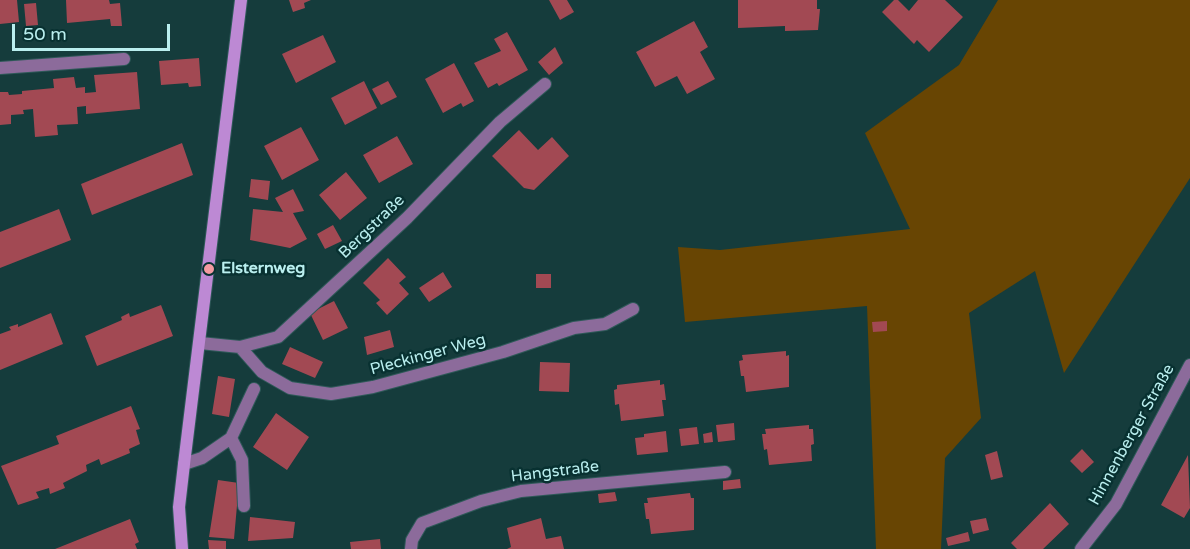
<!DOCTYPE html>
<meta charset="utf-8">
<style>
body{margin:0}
#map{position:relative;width:1190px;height:549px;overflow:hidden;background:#153c3c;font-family:"Varela Round",sans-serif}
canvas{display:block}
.scale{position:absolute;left:12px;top:24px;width:158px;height:27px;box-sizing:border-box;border:3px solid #baefef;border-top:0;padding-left:8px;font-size:18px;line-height:21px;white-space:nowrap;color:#baefef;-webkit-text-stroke:4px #083131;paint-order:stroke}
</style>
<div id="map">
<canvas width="1190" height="549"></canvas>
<div class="scale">50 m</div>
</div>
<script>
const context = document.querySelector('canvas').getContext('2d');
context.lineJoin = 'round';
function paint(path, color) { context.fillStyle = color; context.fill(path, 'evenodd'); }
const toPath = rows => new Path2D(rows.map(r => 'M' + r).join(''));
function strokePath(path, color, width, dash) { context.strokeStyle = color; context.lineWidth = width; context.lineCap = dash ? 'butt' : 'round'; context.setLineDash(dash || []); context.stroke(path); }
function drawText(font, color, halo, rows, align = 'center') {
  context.font = font + ' "Varela Round",sans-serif'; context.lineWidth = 5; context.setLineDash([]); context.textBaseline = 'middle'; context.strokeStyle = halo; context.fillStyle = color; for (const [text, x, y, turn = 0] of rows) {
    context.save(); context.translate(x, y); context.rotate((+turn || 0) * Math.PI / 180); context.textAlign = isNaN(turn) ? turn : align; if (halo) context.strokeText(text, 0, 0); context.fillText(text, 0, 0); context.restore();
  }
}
paint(toPath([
 [998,0,1190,0,1190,178,1064,373,1035,271,969,313,981,418,945,458,941,549,876,549,867,306,685,322,678,247,720,250,910,229,865,133,959,65]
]), '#684503');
paint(toPath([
 [0,0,17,0,19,22,0,24],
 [66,0,109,0,110,4,120,3,122,26,111,26,110,19,67,23],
 [289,0,311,0,304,3,305,8,293,12],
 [549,0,567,0,574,12,560,20],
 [738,0,817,0,817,9,820,9,818,30,785,31,785,26,738,28],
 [894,0,898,0,909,11,918,0,945,0,963,17,929,52,917,40,914,44,882,12],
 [36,3,38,25,26,26,24,4],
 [694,21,708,47,700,52,715,79,687,94,677,76,655,87,636,52],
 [507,32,528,70,499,86,497,83,488,88,474,63,501,51,494,39],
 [323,35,336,62,296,83,282,54],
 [555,47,563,63,549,75,538,62],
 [199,58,201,86,189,87,188,83,161,85,159,61],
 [454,63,474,101,463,107,461,103,443,113,425,79],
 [137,72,140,109,86,114,86,106,77,107,78,124,57,125,58,135,35,137,33,109,23,110,24,114,11,115,11,124,0,125,0,92,8,92,9,95,22,94,22,91,54,88,53,79,74,77,76,88,85,87,85,93,96,92,94,75],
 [364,81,377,108,345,125,331,98],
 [388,81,397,97,381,105,372,89],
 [301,127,319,160,282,180,264,146],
 [519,130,538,150,552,137,569,156,534,190,524,188,492,156],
 [397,136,413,164,379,183,363,155],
 [182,143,193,175,92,215,81,184],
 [346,172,367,198,340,220,319,195],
 [251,179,270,181,268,200,249,197],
 [293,189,304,211,293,213,307,239,290,248,250,240,253,209,283,212,275,198],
 [59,209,71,240,0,268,0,232],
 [333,225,342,241,325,249,317,234],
 [388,258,406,277,399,283,409,294,387,315,376,303,380,300,363,283],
 [443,272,452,287,429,302,419,288],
 [536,274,551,274,551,288,536,288],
 [334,301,348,328,323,340,310,313],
 [161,305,173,336,97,366,85,336,122,320,121,317,129,313,130,317],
 [51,313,63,344,0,370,0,334,11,330,9,327,18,324,18,327],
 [887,321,887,331,873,332,872,322],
 [390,330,394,347,367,355,364,337],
 [290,347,323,362,315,378,282,364],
 [786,351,786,356,789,355,789,387,746,392,744,376,741,376,739,361,743,360,742,355],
 [540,362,570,363,569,392,539,391],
 [218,376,235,379,229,417,212,414],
 [660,380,660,385,664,384,666,400,662,400,664,416,621,421,619,404,615,405,614,390,617,389,617,385],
 [131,406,140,429,136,430,140,444,129,449,130,453,101,465,99,459,86,465,87,471,63,483,65,488,50,494,49,488,36,492,39,498,18,505,1,466,59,444,56,436],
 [276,413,309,437,287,470,253,447],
 [734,423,735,440,718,442,716,425],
 [809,425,809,429,813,429,814,444,811,445,812,461,769,465,767,449,764,450,762,434,766,434,765,429],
 [697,427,699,444,681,446,679,429],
 [666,431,668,452,637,455,635,438,644,437,644,434],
 [712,432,713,442,704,443,703,434],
 [1082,449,1094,462,1082,473,1070,461],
 [997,451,1003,477,991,480,985,455],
 [1188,455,1190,508,1184,518,1161,505],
 [740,479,741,488,723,490,723,481],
 [218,480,239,483,234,539,209,537],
 [615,492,617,501,599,503,598,494],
 [690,493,691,498,694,498,694,530,651,534,649,519,646,519,644,503,648,503,647,498],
 [1050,503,1069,524,1043,549,1017,549,1011,543],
 [250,517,295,522,293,538,248,541],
 [541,518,546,539,561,536,564,549,507,549,511,547,507,528],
 [986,518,989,530,973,534,970,521],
 [130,519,139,542,135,544,137,549,55,549],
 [968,532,970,541,948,546,946,538],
 [380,539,381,549,351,549,350,542],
 [208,540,226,541,226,549,209,549]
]), '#a24953');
const lane = toPath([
 [0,68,124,59],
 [200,343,240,347,278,337,407,218,500,122,545,84],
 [240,347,262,372,290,388,331,394,373,387,503,352,574,328,605,324,633,309],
 [231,438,242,460,244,506],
 [184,464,202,458,231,438,254,389],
 [411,549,412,540,422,523,481,501,521,491,725,472]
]);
const street = toPath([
 [1081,549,1116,504,1190,365]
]);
const secondary = toPath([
 [182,549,179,507,184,464,241,0]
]);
strokePath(lane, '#2f5959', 14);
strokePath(street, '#2f5959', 14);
strokePath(secondary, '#2f5959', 14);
strokePath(lane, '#8c6b9b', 12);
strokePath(street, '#8c6b9b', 12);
strokePath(secondary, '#bd89d4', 12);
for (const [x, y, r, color] of [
 [209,269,6,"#f49aa1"]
]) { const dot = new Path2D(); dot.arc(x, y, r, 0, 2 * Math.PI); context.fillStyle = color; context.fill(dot); strokePath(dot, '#083131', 2); }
drawText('16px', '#baefef', '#083131', [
 ["Bergstraße",372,227,-44],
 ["Pleckinger Weg",428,355,-15],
 ["Hinnenberger Straße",1132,435,-61],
 ["Hangstraße",555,472,-7]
]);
drawText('bold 16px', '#baefef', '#083131', [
 ["Elsternweg",221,269]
], 'left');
</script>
